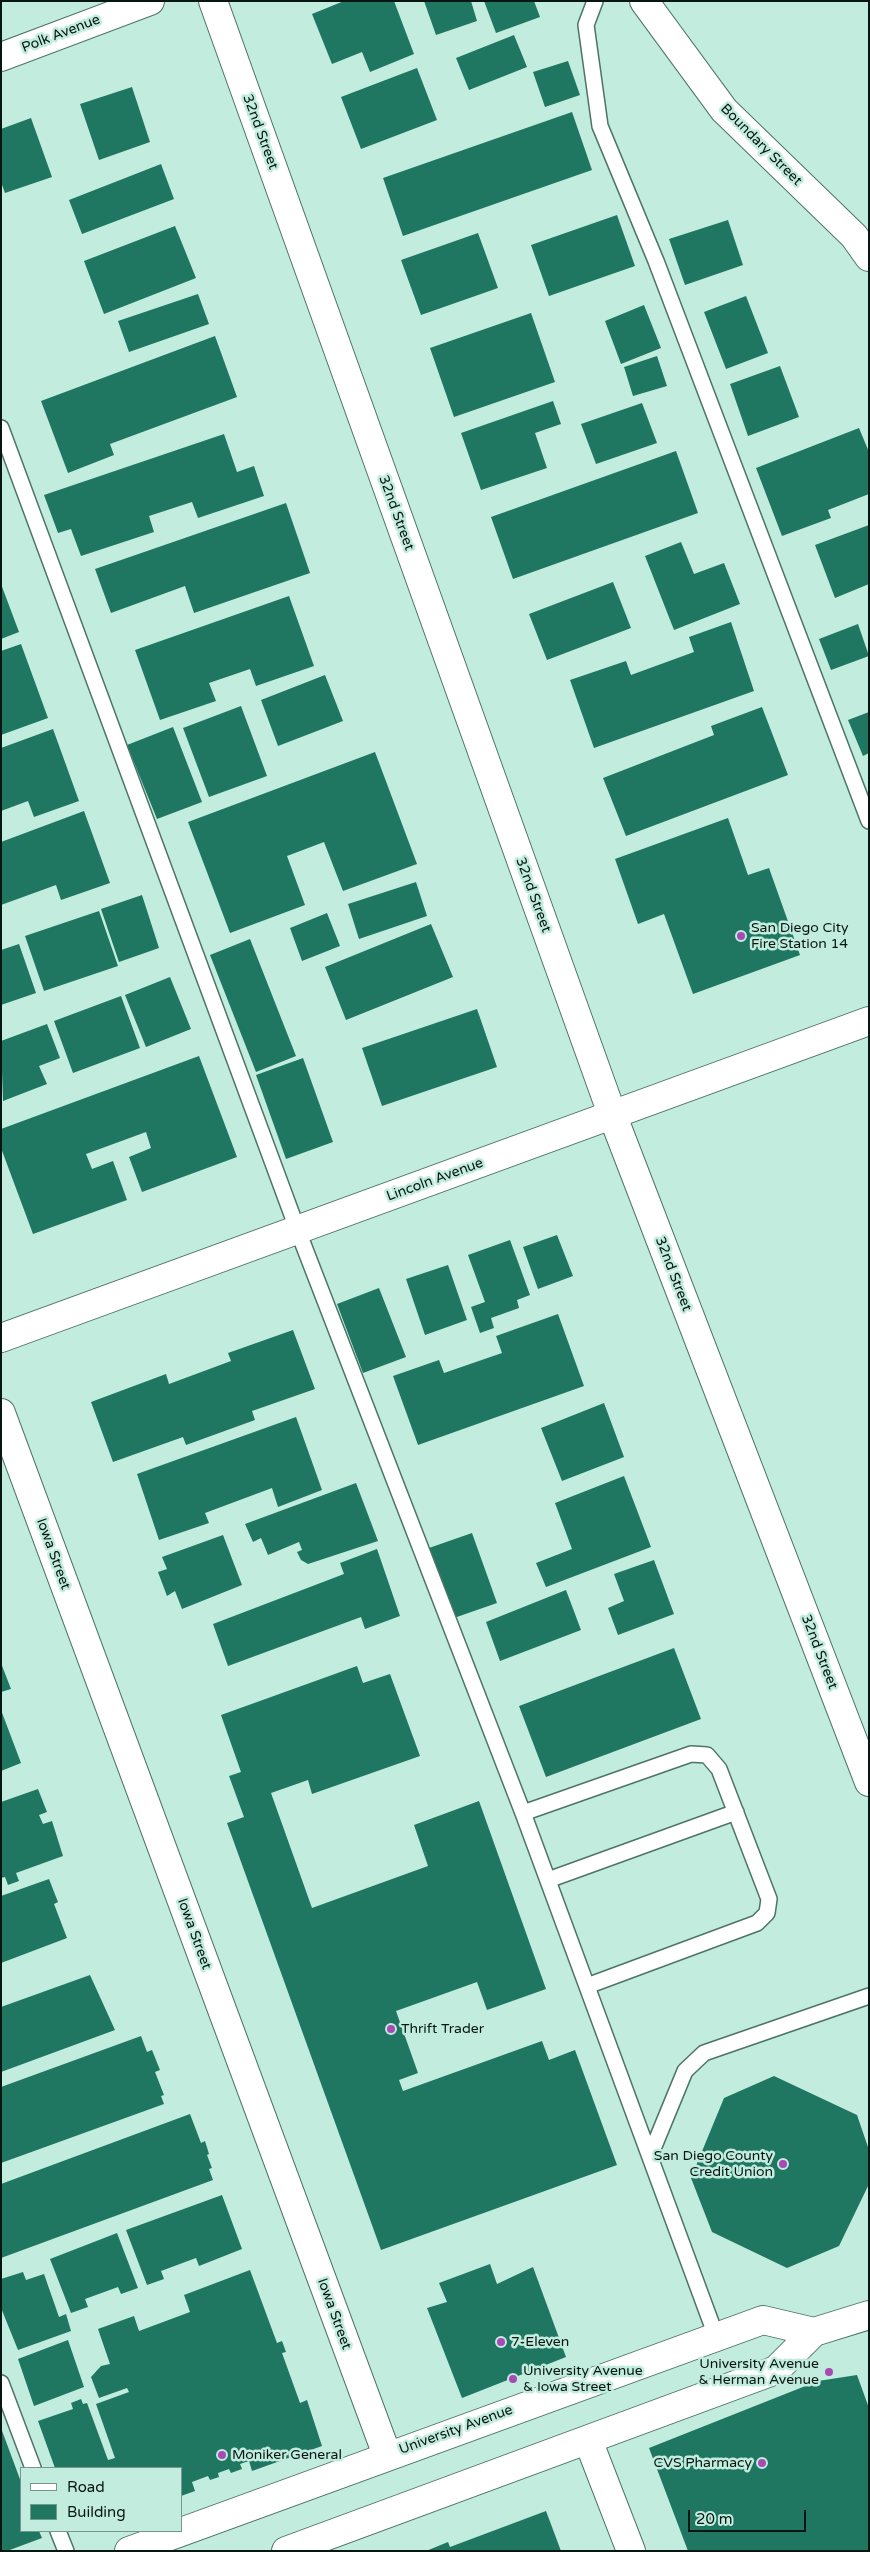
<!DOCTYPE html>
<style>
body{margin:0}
#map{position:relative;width:870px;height:2552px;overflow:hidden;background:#c2ecde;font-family:"Varela Round",sans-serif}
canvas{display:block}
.frame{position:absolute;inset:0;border:2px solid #071612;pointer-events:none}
.legend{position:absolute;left:20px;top:2467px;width:162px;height:65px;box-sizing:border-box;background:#c2ecde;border:1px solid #77968c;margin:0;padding:6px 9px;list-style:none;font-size:15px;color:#071612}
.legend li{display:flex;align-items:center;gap:10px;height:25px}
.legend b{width:25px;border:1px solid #77968c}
.scale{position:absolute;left:688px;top:2510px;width:118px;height:22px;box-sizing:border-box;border:2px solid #071612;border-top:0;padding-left:6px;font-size:15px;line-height:18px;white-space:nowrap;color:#071612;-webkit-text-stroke:4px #c2ecde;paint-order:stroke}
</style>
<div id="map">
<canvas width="870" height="2552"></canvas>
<div class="frame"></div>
<ul class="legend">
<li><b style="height:6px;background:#fff"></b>Road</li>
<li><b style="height:14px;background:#1f7661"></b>Building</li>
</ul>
<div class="scale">20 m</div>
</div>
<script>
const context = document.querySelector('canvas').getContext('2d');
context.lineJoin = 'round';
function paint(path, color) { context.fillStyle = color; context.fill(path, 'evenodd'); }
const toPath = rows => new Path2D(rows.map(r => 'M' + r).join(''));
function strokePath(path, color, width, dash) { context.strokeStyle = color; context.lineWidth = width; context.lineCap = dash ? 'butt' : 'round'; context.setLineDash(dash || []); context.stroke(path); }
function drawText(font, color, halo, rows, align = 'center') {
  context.font = font + ' "Varela Round",sans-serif'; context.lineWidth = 5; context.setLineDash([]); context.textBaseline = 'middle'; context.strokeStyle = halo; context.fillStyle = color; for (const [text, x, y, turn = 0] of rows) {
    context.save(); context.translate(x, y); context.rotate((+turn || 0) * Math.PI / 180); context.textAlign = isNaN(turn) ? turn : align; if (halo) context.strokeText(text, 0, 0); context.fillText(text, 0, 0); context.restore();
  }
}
paint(toPath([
 [344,1,394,1,414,54,370,72,362,52,332,64,312,14],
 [424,1,471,1,477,21,436,35],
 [484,1,534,1,540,17,496,33],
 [514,35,527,67,469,90,456,58],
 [568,61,580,95,545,107,533,72],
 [417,68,437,120,361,149,341,97],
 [132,87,150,142,99,160,80,104],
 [572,112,592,170,403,236,383,178],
 [31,118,52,177,5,193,1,182,1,129],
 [161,164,174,199,82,234,69,200],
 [617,215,635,266,549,296,531,245],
 [728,220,743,265,685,285,669,239],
 [175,226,196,278,104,314,84,261],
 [478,233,498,288,421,315,401,260],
 [198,294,209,324,129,352,118,321],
 [746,296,768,353,726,369,704,312],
 [644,305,661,348,621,364,605,321],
 [531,313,555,382,454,417,430,348],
 [215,336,237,397,110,444,114,455,68,473,41,401],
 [657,356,667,386,633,396,624,367],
 [780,366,799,417,748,436,730,384],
 [553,401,561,424,535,433,547,468,481,490,461,433],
 [642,403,657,443,596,464,581,424],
 [859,428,869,452,869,494,828,510,831,518,782,536,756,468],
 [224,434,237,472,254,466,264,496,198,518,192,502,149,516,154,532,81,556,71,529,58,533,44,495],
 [676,451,698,513,513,579,491,517],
 [286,503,310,573,194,613,185,586,111,613,95,569],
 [869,525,869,584,835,598,815,545],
 [681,542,694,574,724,563,740,604,674,630,645,556],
 [613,582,631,628,547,660,529,614],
 [1,584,19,632,1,639],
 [289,596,314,666,256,686,250,669,209,683,216,701,160,720,135,650],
 [731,622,754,691,594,748,570,680,626,661,631,675,694,652,689,637],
 [858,624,869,656,831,670,819,639],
 [21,644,48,718,1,735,1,651],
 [325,675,343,721,278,746,261,700],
 [241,706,267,776,209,797,183,728],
 [762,707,788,775,626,836,603,778,714,735,711,726],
 [869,712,869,753,863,756,848,720],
 [173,727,202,802,157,819,127,745],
 [53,729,79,801,34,817,28,801,1,811,1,748],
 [375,752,417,864,343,891,324,842,287,856,305,905,230,933,188,822],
 [84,811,110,883,61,900,56,885,1,905,1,842],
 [728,818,748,875,769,868,800,955,693,994,664,914,638,924,615,859],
 [416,882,427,916,359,939,348,904],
 [142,895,159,948,119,962,101,909],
 [99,911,118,966,44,991,25,936],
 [327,913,340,946,302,961,290,928],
 [431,924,453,977,346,1020,325,967],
 [250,939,296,1056,256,1072,210,955],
 [19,944,36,993,1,1005,1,950],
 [170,977,191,1029,146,1047,125,995],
 [121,996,140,1048,73,1073,54,1021],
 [477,1009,497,1067,382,1106,362,1048],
 [47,1024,60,1058,39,1066,47,1084,3,1101,1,1041],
 [199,1056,237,1157,142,1192,129,1157,151,1148,146,1132,86,1154,92,1169,113,1161,127,1200,33,1234,1,1148,1,1129],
 [303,1058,333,1142,286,1159,256,1075],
 [557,1235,573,1276,538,1289,523,1247],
 [510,1240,530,1295,517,1300,519,1308,491,1318,494,1328,480,1333,471,1307,485,1302,468,1255],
 [448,1265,467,1320,425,1335,406,1279],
 [379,1288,406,1357,363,1373,337,1304],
 [558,1314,584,1386,418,1445,393,1376,439,1360,444,1373,502,1353,496,1336],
 [293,1330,315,1389,252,1411,255,1420,186,1445,183,1437,113,1462,91,1402,166,1374,169,1384,231,1361,228,1353],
 [604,1403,624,1457,562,1481,541,1428],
 [296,1417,322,1490,278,1507,272,1488,205,1513,209,1523,159,1540,137,1474],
 [624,1476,651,1547,546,1587,536,1563,572,1549,555,1503],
 [356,1483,378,1541,308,1564,301,1560,297,1552,302,1550,299,1542,268,1555,261,1538,253,1542,245,1524],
 [472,1533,497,1603,454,1618,429,1548],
 [223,1535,242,1585,182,1609,175,1591,167,1596,158,1572,167,1569,162,1557],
 [377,1549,400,1616,365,1629,361,1617,228,1666,213,1624,344,1574,340,1563],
 [654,1560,674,1614,618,1635,608,1608,624,1601,614,1574],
 [566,1590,581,1630,500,1661,486,1622],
 [674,1648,701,1719,546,1777,519,1706],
 [1,1663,11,1689,1,1692],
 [357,1666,363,1683,390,1674,420,1756,312,1794,308,1780,271,1793,312,1908,428,1866,414,1825,479,1801,546,1989,487,2010,477,1982,396,2011,418,2073,399,2080,403,2091,542,2041,549,2060,575,2050,617,2165,381,2250,227,1823,244,1817,229,1776,241,1772,221,1715],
 [1,1710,21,1763,1,1771],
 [38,1789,47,1812,39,1815,43,1824,52,1821,63,1856,16,1873,19,1881,8,1885,5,1877,1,1878,1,1802],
 [49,1879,58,1902,54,1904,67,1938,1,1963,1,1896],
 [90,1975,115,2030,1,2072,1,2007],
 [141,2036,147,2052,152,2050,160,2070,155,2072,164,2095,161,2096,164,2104,1,2163,1,2087],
 [774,2076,857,2115,869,2150,869,2184,839,2246,787,2268,712,2232,691,2178,724,2098],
 [190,2114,201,2143,205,2141,209,2154,207,2155,212,2168,209,2169,213,2180,1,2258,1,2184],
 [222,2195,242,2249,199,2266,196,2258,161,2271,164,2279,147,2285,126,2230],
 [117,2233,138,2288,121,2294,118,2287,85,2299,88,2307,71,2313,50,2259],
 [490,2264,497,2284,533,2267,566,2357,462,2398,427,2308,447,2302,439,2283],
 [250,2270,277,2343,282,2341,286,2352,282,2353,300,2403,307,2400,322,2446,252,2471,249,2461,240,2464,242,2469,231,2473,229,2469,218,2473,219,2477,210,2480,208,2476,192,2482,195,2491,181,2496,181,2468,55,2468,38,2421,73,2409,71,2403,81,2399,83,2404,87,2403,108,2460,115,2458,96,2404,129,2392,127,2388,99,2398,91,2377,101,2366,110,2364,98,2329,134,2316,139,2331,190,2312,184,2295],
 [23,2272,26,2280,44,2274,59,2317,66,2314,71,2331,18,2350,1,2308,1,2279],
 [68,2340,84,2387,34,2406,18,2359],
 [857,2375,869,2408,869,2551,688,2551,649,2448,818,2381],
 [1,2428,21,2482,21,2531,39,2531,42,2538,7,2551,1,2551],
 [546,2511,561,2551,426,2551,448,2542,450,2547]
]), '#1f7661');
const service = toPath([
 [595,1,586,25,600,126,656,261,869,821],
 [1,428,298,1231,523,1813,716,2336],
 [523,1813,691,1754,707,1755,719,1769,769,1899,767,1913,757,1923,587,1986],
 [548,1880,736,1812],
 [650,2156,685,2071,704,2053,869,1996],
 [1,2383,33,2468],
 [58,2531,66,2551]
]);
const minor = toPath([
 [213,1,612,1114,869,1782],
 [644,1,724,110,854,236,869,257],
 [1,57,150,1],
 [1,1413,387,2455],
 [588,2440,631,2551]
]);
const secondary = toPath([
 [1,1338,869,1021]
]);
const primary = toPath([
 [129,2551,763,2320,814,2332],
 [286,2551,776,2370,814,2332,869,2315]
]);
strokePath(service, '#4d7468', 18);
strokePath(minor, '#4d7468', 30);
strokePath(secondary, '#4d7468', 30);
strokePath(primary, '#4d7468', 30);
strokePath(service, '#fff', 15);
strokePath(minor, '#fff', 28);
strokePath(secondary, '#fff', 28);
strokePath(primary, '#fff', 28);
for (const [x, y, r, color] of [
 [741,936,5,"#a74ab4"],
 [391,2029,5,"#a74ab4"],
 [783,2164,5,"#a74ab4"],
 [501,2342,5,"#a74ab4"],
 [829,2372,5,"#a74ab4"],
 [513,2379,5,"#a74ab4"],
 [222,2455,5,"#a74ab4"],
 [762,2463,5,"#a74ab4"]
]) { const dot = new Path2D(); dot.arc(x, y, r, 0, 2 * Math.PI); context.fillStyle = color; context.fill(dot); strokePath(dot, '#c2ecde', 2); }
drawText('14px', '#071612', '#c2ecde', [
 ["Polk Avenue",61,34,-21],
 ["32nd Street",260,132,70],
 ["Boundary Street",761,145,45],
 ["32nd Street",396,513,70],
 ["32nd Street",533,895,70],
 ["Lincoln Avenue",435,1180,-20],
 ["32nd Street",673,1274,69],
 ["Iowa Street",53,1554,70],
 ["32nd Street",819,1652,69],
 ["Iowa Street",194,1934,70],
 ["Iowa Street",334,2314,70],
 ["University Avenue",456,2430,-20]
]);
drawText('14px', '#071612', '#c2ecde', [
 ["San Diego City",751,928],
 ["Fire Station 14",751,944],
 ["Thrift Trader",401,2029],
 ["San Diego County",773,2156,"right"],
 ["Credit Union",773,2172,"right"],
 ["7-Eleven",511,2342],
 ["University Avenue",819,2364,"right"],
 ["& Herman Avenue",819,2380,"right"],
 ["University Avenue",523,2371],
 ["& Iowa Street",523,2387],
 ["Moniker General",232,2455],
 ["CVS Pharmacy",752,2463,"right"]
], 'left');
</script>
